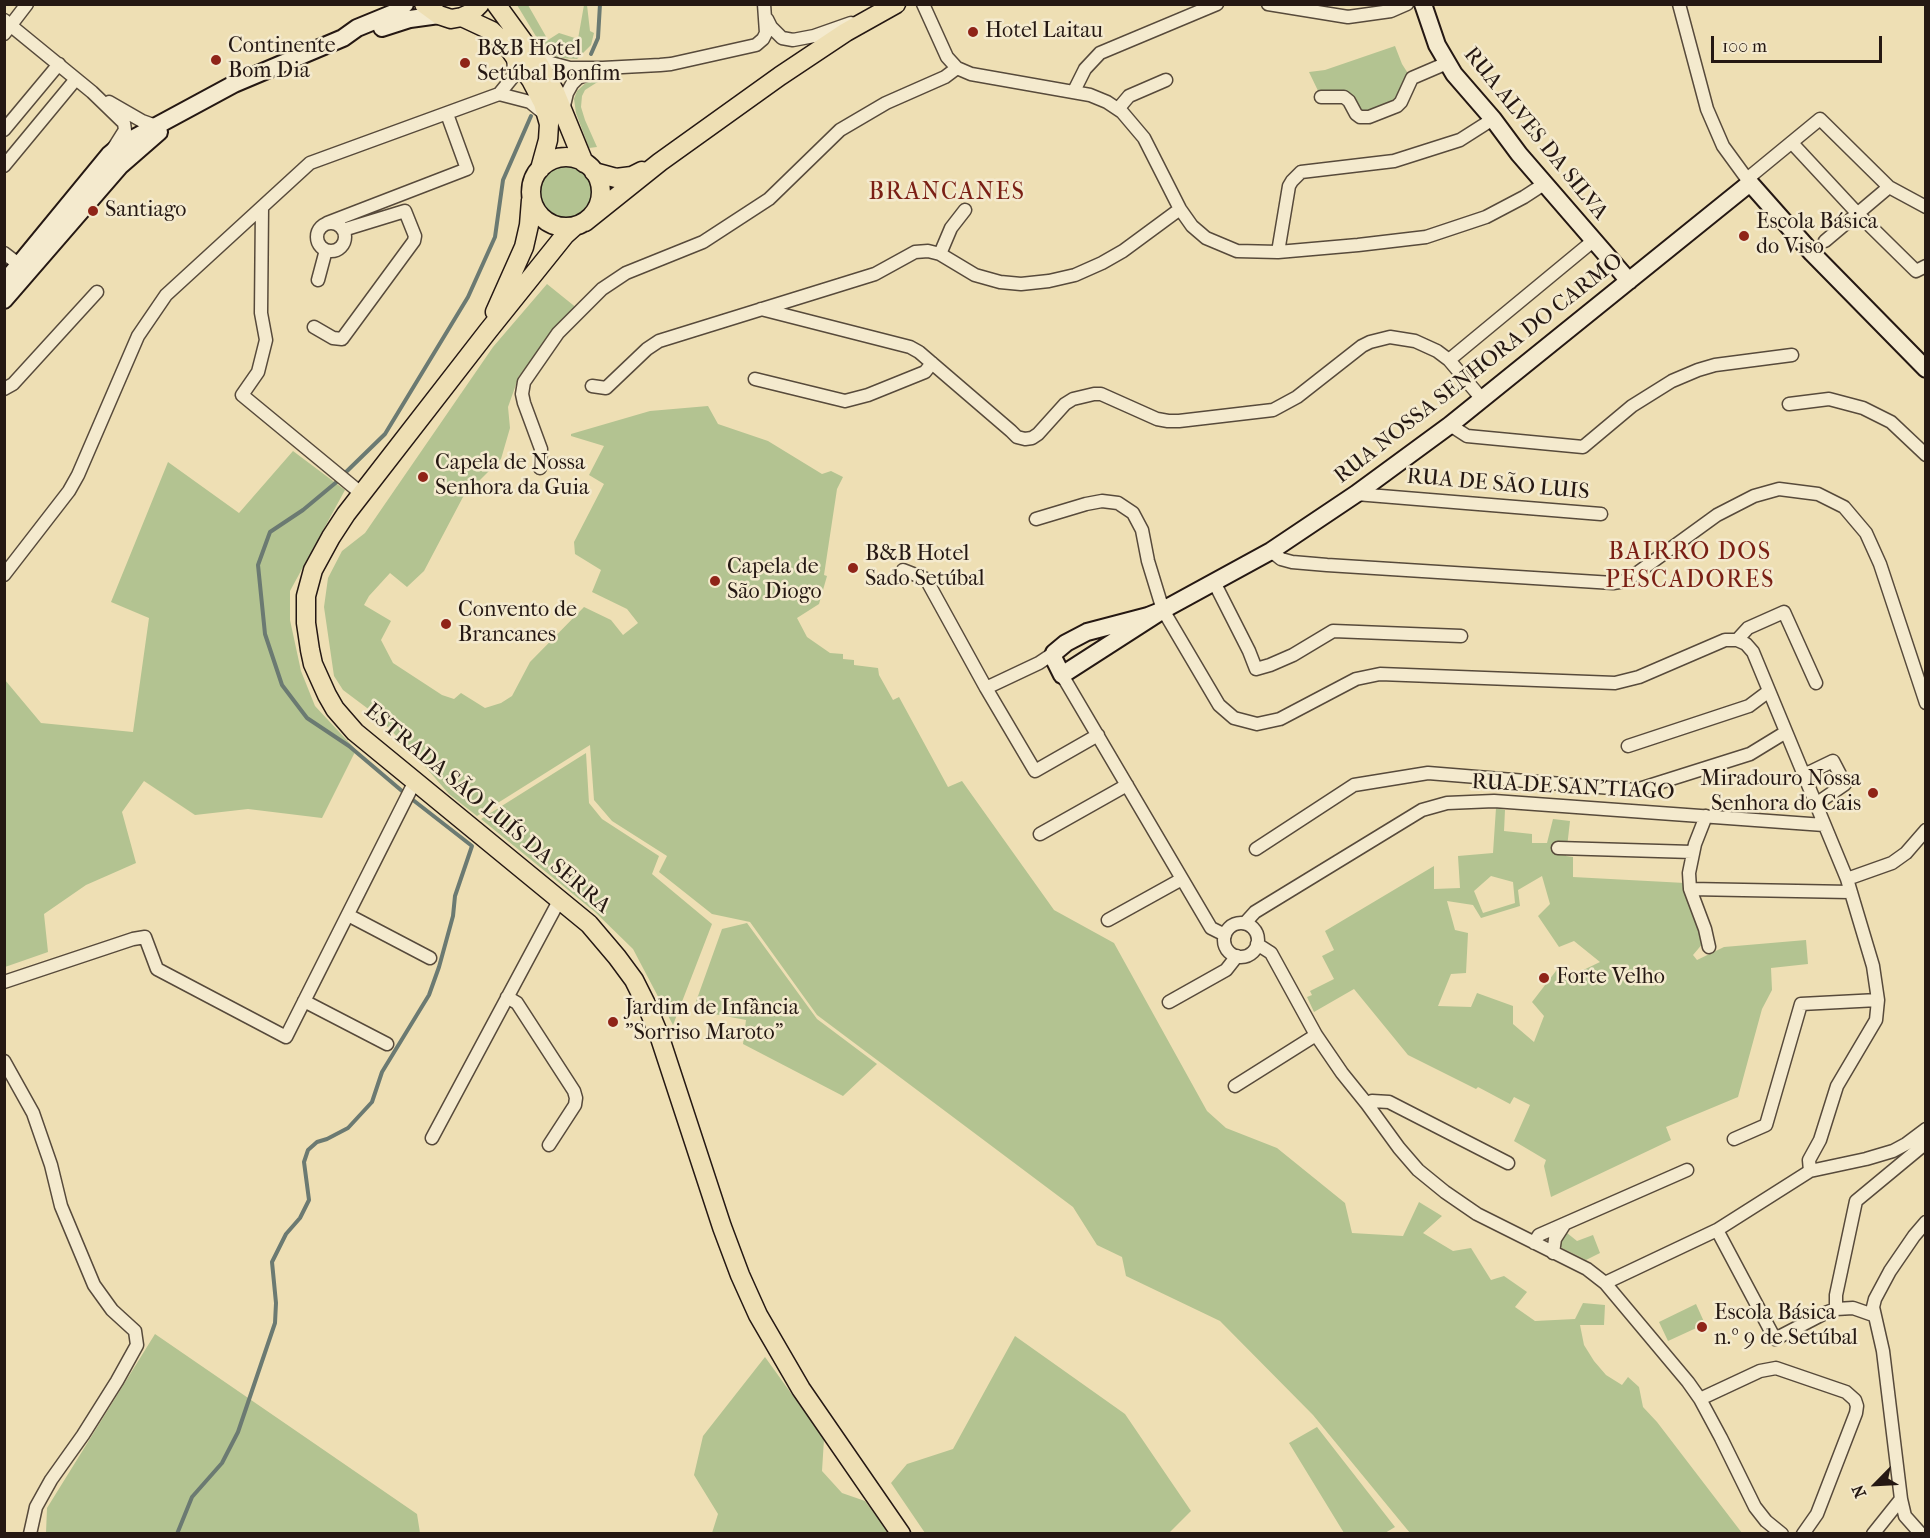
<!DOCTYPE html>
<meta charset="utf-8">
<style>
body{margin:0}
#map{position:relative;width:1930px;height:1538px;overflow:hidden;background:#eedfb4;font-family:"IM FELL French Canon",serif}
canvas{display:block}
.frame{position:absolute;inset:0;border:6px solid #251813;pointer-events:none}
.north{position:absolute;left:1846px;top:1454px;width:60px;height:60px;-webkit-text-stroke:4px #f4eace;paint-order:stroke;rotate:246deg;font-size:16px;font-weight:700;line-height:24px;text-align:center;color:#251813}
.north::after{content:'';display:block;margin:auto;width:21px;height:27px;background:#251813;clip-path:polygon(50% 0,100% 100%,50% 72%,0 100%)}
.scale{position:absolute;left:1711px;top:36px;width:171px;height:27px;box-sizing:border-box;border:3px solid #251813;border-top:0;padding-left:8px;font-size:18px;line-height:21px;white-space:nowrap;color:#251813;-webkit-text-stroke:4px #f4eace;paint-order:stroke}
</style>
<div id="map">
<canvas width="1930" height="1538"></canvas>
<div class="frame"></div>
<div class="north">N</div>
<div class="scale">100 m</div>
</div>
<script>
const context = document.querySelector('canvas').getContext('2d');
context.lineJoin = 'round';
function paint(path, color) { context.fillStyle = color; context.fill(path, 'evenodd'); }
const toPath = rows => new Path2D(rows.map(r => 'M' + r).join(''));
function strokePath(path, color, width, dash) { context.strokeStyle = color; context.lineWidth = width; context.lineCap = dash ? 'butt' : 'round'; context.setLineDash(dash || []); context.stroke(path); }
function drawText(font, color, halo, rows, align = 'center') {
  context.font = font + ' "IM FELL French Canon",serif'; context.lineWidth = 5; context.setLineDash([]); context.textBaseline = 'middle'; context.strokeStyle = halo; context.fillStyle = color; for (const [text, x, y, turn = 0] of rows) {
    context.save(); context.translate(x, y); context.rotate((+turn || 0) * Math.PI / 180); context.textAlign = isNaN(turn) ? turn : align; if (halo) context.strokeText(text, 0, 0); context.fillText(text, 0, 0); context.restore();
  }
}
paint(toPath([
 [517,5,528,5,548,40,559,33,578,39,584,5,587,5,590,31,594,33,591,45,577,59,561,58,551,55,540,43],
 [1395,46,1402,64,1409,75,1401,102,1365,118,1349,101,1321,97,1309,72,1325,70],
 [613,76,596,83,585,90,582,96,581,107,585,120,597,147,589,148,576,113,574,99,577,91,589,80],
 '540 192a26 26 0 1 1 52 0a26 26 0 1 1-52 0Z',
 [547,284,578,309,519,376,508,407,510,428,501,459,463,497,424,571,407,587,390,573,369,596,364,605,391,621,381,640,393,663,442,695,454,699,461,693,485,708,501,703,512,696,530,662,584,607,611,620,623,635,638,623,627,609,592,592,601,570,575,554,574,542,604,484,589,475,604,446,571,436,571,434,650,411,708,406,718,424,768,441,822,474,831,471,843,477,837,489,824,575,827,576,819,604,797,618,807,637,830,653,843,654,843,659,854,660,854,665,878,668,879,675,893,700,899,697,948,787,962,781,1054,910,1114,943,1207,1111,1226,1128,1277,1148,1345,1203,1352,1233,1403,1236,1419,1202,1442,1216,1423,1233,1453,1251,1471,1248,1491,1280,1504,1276,1527,1292,1515,1307,1535,1321,1575,1319,1583,1303,1605,1305,1604,1325,1580,1325,1584,1345,1594,1361,1606,1375,1622,1385,1628,1377,1639,1387,1643,1407,1657,1422,1742,1533,1410,1533,1313,1415,1220,1321,1126,1276,1122,1257,1097,1245,1073,1207,817,1015,750,922,712,914,659,872,667,856,612,821,594,800,590,745,477,816,449,794,422,763,423,760,421,755,416,756,375,714,343,690,334,676,324,607,328,578,342,551,365,533,493,347],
 [293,451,345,490,290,591,290,620,301,671,315,706,356,750,322,818,248,809,195,815,144,781,122,812,136,863,86,885,44,914,48,952,5,967,5,680,41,723,133,732,149,618,111,602,168,462,239,513],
 [586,753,589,803,602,819,659,856,652,874,712,924,673,1025,633,949,595,912,481,819],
 [1496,808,1505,810,1504,831,1532,834,1532,843,1547,843,1553,819,1570,821,1566,856,1573,857,1573,877,1685,883,1704,942,1693,955,1697,960,1724,947,1806,940,1808,964,1771,968,1772,990,1762,1009,1738,1097,1666,1127,1671,1140,1551,1197,1544,1166,1546,1160,1514,1141,1530,1105,1514,1097,1510,1104,1478,1087,1476,1089,1408,1055,1354,989,1314,1012,1307,997,1312,995,1310,991,1334,979,1322,956,1334,950,1325,931,1434,866,1434,889,1460,888,1458,856,1493,853],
 [1491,876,1513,882,1515,903,1483,913,1474,891],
 [1542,876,1550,904,1538,916,1559,947,1574,941,1600,962,1575,974,1559,967,1532,1002,1544,1016,1534,1042,1513,1024,1513,1006,1477,993,1471,1007,1438,1006,1451,974,1466,973,1468,933,1455,930,1447,901,1473,905,1481,918,1520,906,1518,890],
 [747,923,817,1019,877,1064,843,1096,743,1044,746,1020,693,1010,722,929],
 [1565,1233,1567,1233,1577,1241,1593,1235,1600,1253,1586,1260,1562,1248,1559,1243],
 [1696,1304,1705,1324,1668,1341,1659,1322],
 [155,1334,417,1514,420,1533,46,1533,47,1508],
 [1015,1336,1125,1414,1191,1511,1169,1533,925,1533,891,1483,907,1464,953,1449],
 [765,1357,824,1439,822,1471,842,1493,865,1501,889,1533,712,1533,718,1514,694,1475,703,1436],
 [1317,1427,1395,1527,1385,1533,1344,1533,1289,1443]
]), '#b3c391');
strokePath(toPath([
 [591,54,598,38,600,4],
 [345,473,385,434,468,297,495,237,503,180,531,116],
 [339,480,303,510,270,532,258,565,265,634,282,685,307,718,349,746,402,791],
 [177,1534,192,1497,222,1463,238,1432,275,1323,276,1303,272,1262,286,1234,300,1218,309,1200,304,1162,308,1150,317,1142,327,1139,348,1128,372,1102,382,1072,429,995,439,967,453,916,455,896,472,846,413,800]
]), '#6b7a72', 4);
const street = toPath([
 [923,4,947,57,957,68,971,74,1090,95,1107,102,1122,112,1144,138,1180,209,1192,226,1206,238,1237,251,1278,252,1358,245,1426,237,1486,217,1524,197,1544,184],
 [1268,4,1348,17,1391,11,1407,4],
 [1679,4,1707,109,1723,146,1750,183],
 [767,19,771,27,782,38,793,40,814,36,851,23],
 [4,20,92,92,124,123,125,130,113,149],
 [4,34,27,4],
 [536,59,570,68,603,68,660,65,671,64,756,45,763,39,766,33,764,4],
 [1074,91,1085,69,1100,53,1217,4],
 [499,94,530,102,546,115],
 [1321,97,1344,97,1349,101,1356,114,1360,117,1369,117,1397,106,1401,102,1412,78,1447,63],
 [109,102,142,121,156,126],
 [1118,109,1129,96,1166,80],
 [563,110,567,93,572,84,578,78,598,70],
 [4,130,59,64],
 [1792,143,1858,214,1916,271,1926,266],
 [4,166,76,79],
 [1747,179,1820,119,1889,187,1926,207],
 [262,207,261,313,266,340,258,372,242,395,362,494],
 [327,223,467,169,447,114],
 '317 237a14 14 0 1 1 28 0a14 14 0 1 1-28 0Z',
 [1825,241,1889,187],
 [1278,252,1289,186,1292,181,1301,172,1394,161,1460,140,1493,119],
 [4,253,25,269],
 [940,254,951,228,965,210],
 [318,280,326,250],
 [761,309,910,347,919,352,1011,431,1017,437,1025,439,1032,438,1038,434,1065,404,1073,399,1094,394,1101,394,1157,419,1168,421,1179,421,1273,410,1297,397,1362,346,1370,342,1390,337,1415,341,1437,351,1449,360,1482,399],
 [314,327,333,338,342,339,414,241,415,236,405,211,343,230],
 [1449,360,1593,241],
 [755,379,845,401,868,395,925,372,932,363],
 [592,386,606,388,647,349,659,341,875,274,915,252,928,251,940,254,975,275,1000,282,1021,284,1049,281,1075,275,1102,263,1123,251,1180,209],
 [4,389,13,384,97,292],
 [1789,404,1829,399,1863,408,1891,422,1926,455],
 [1450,425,1467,436,1583,447,1632,406,1672,381,1698,370,1715,365,1792,355],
 [540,468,541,449,524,403,522,394,524,382,558,333,602,289,626,273,703,242,769,199,840,130,886,103,945,77,957,68],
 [1356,494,1601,514],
 [1036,519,1086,504,1102,501,1118,503,1133,513,1142,530,1148,561,1163,610,1219,705,1234,718,1257,724,1280,719,1356,679,1380,674,1615,683,1639,677,1725,640,1737,640,1746,644,1753,652,1847,879,1873,966,1878,1000,1876,1020,1837,1086,1820,1140,1809,1160,1810,1171],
 [1271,551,1281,559,1292,562,1327,565,1613,583,1626,581,1717,515,1754,496,1779,489,1818,494,1844,507,1866,533,1880,564,1926,703],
 [903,570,926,579,986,688],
 [4,575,69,491,78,475,138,336,166,295,310,163,499,94,512,78,514,70,513,57],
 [1214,582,1249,651,1256,669,1270,665,1293,655,1333,631,1461,636],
 [1737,640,1748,628,1784,612,1816,683],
 [1054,653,1039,663,986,688,1035,771,1098,735],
 [1062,675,1211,928,1225,935],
 [1628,746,1749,706,1769,691],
 [1804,775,1833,761,1845,784,1816,804],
 [1706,816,1695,844,1689,873,1690,889,1705,929,1709,947],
 [1040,834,1127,785],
 [1558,848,1692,852],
 [1256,849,1354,785,1428,773,1636,790,1750,754,1786,732],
 [1847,879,1892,863,1906,853,1926,830],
 [1690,889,1850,892],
 [348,915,430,958],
 [1108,920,1182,879],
 [1245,923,1255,912,1422,810,1447,803,1494,801,1824,825],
 '1224 940a17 17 0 1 1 34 0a17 17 0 1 1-34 0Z',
 [1257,944,1271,953,1316,1035,1342,1073,1367,1104,1399,1148,1418,1170,1445,1192,1477,1214,1587,1269,1605,1283,1688,1382,1700,1399,1721,1438,1755,1507,1766,1521,1782,1534],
 [4,982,133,939,145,937,157,969,286,1037,415,781],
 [507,997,517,1003,574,1091,576,1098,575,1105,549,1145],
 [304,1001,387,1044],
 [1169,1002,1226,970,1237,956],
 [4,1061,33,1113,51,1165,61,1206,94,1285,112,1310,135,1331,137,1345,117,1381,83,1435,51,1480,36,1507,30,1534],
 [1235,1086,1316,1035],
 [1367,1104,1372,1101,1389,1102,1508,1163],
 [432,1138,560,899],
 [1734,1139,1766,1125,1801,1004,1878,1000],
 [1717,1230,1775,1339,1825,1313,1836,1309,1853,1308,1873,1315],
 [1534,1243,1539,1235,1687,1170],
 [1553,1253,1555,1239,1564,1225],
 [1605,1283,1717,1230,1810,1171,1866,1159,1893,1151,1906,1144,1926,1129],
 [1836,1309,1836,1295,1856,1201,1926,1143],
 [1700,1399,1760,1371,1776,1368,1846,1392,1855,1400,1857,1406,1856,1413,1817,1514,1803,1534],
 [1873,1534,1901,1499],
 [1921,1534,1905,1516,1901,1499,1883,1351,1873,1307,1875,1299,1890,1271,1914,1236,1926,1222]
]);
const secondary = toPath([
 [1423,4,1437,45,1454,74,1493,119,1519,154,1629,281],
 [382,28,410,19,439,15],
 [4,283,109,155,121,145,234,84,343,38,357,28,396,12,405,4],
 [4,300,120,166,159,132],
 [1163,610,1148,616,1087,632,1066,643,1054,653,1054,659,1062,675,1163,610,1271,551,1356,494,1450,425,1750,183,1812,253,1926,369]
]);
const primary = toPath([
 [424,4,439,15,451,19,462,17,471,13,480,4],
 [496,4,536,59,555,92,584,163],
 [462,17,492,31,505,43,531,80,543,103,549,124,548,140,540,169],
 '531 192a35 35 0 1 1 70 0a35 35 0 1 1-70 0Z',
 [594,172,616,178,632,176,642,171],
 [585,222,660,162,780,76,846,32,896,4],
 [575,226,565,235,488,331,346,514,331,537,313,570,306,596,306,623,310,650,313,664,327,695,335,709,355,732,589,924,617,957,634,980,647,1006,659,1035,722,1227,740,1275,758,1315,801,1389,901,1534],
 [495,312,524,247,529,225,531,200]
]);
strokePath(street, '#574a3b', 15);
strokePath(secondary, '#251813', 20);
strokePath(primary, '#251813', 21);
strokePath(street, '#f4eace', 12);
strokePath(secondary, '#f4eace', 16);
strokePath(primary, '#eedfb4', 18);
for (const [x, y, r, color] of [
 [973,32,6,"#8f2418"],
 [216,60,6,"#8f2418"],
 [465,63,6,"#8f2418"],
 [93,211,6,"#8f2418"],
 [1744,236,6,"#8f2418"],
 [423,477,6,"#8f2418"],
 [853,568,6,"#8f2418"],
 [715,581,6,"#8f2418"],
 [446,624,6,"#8f2418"],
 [1873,793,6,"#8f2418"],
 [1544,978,6,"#8f2418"],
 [613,1022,6,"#8f2418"],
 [1702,1327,6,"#8f2418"]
]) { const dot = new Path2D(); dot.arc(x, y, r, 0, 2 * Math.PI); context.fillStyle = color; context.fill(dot); strokePath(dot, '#f4eace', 2); }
drawText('22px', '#251813', '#f4eace', [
 ["Hotel Laitau",985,32],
 ["Continente",228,47],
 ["Bom Dia",228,72],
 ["B&B Hotel",477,50],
 ["Setúbal Bonfim",477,75],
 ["Santiago",105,211],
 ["Escola Básica",1756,223],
 ["do Viso",1756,248],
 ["Capela de Nossa",435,464],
 ["Senhora da Guia",435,489],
 ["B&B Hotel",865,555],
 ["Sado Setúbal",865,580],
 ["Capela de",727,568],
 ["São Diogo",727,593],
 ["Convento de",458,611],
 ["Brancanes",458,636],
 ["Miradouro Nossa",1861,780,"right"],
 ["Senhora do Cais",1861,805,"right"],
 ["Forte Velho",1556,978],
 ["Jardim de Infância",625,1009],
 ["\"Sorriso Maroto\"",625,1034],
 ["Escola Básica",1714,1314],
 ["n.º 9 de Setúbal",1714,1339]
], 'left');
drawText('22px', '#251813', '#f4eace', [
 ["RUA ALVES DA SILVA",1535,134,51],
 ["RUA NOSSA SENHORA DO CARMO",1479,369,-38],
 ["RUA DE SÃO LUIS",1498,485,5],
 ["RUA DE SAN'TIAGO",1573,788,3],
 ["ESTRADA SÃO LUÍS DA SERRA",487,809,40]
]);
context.letterSpacing = '1.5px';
drawText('24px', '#7a1f14', '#f4eace', [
 ["BRANCANES",947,193],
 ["BAIRRO DOS",1690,553],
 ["PESCADORES",1690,581]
]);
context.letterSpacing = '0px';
</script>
